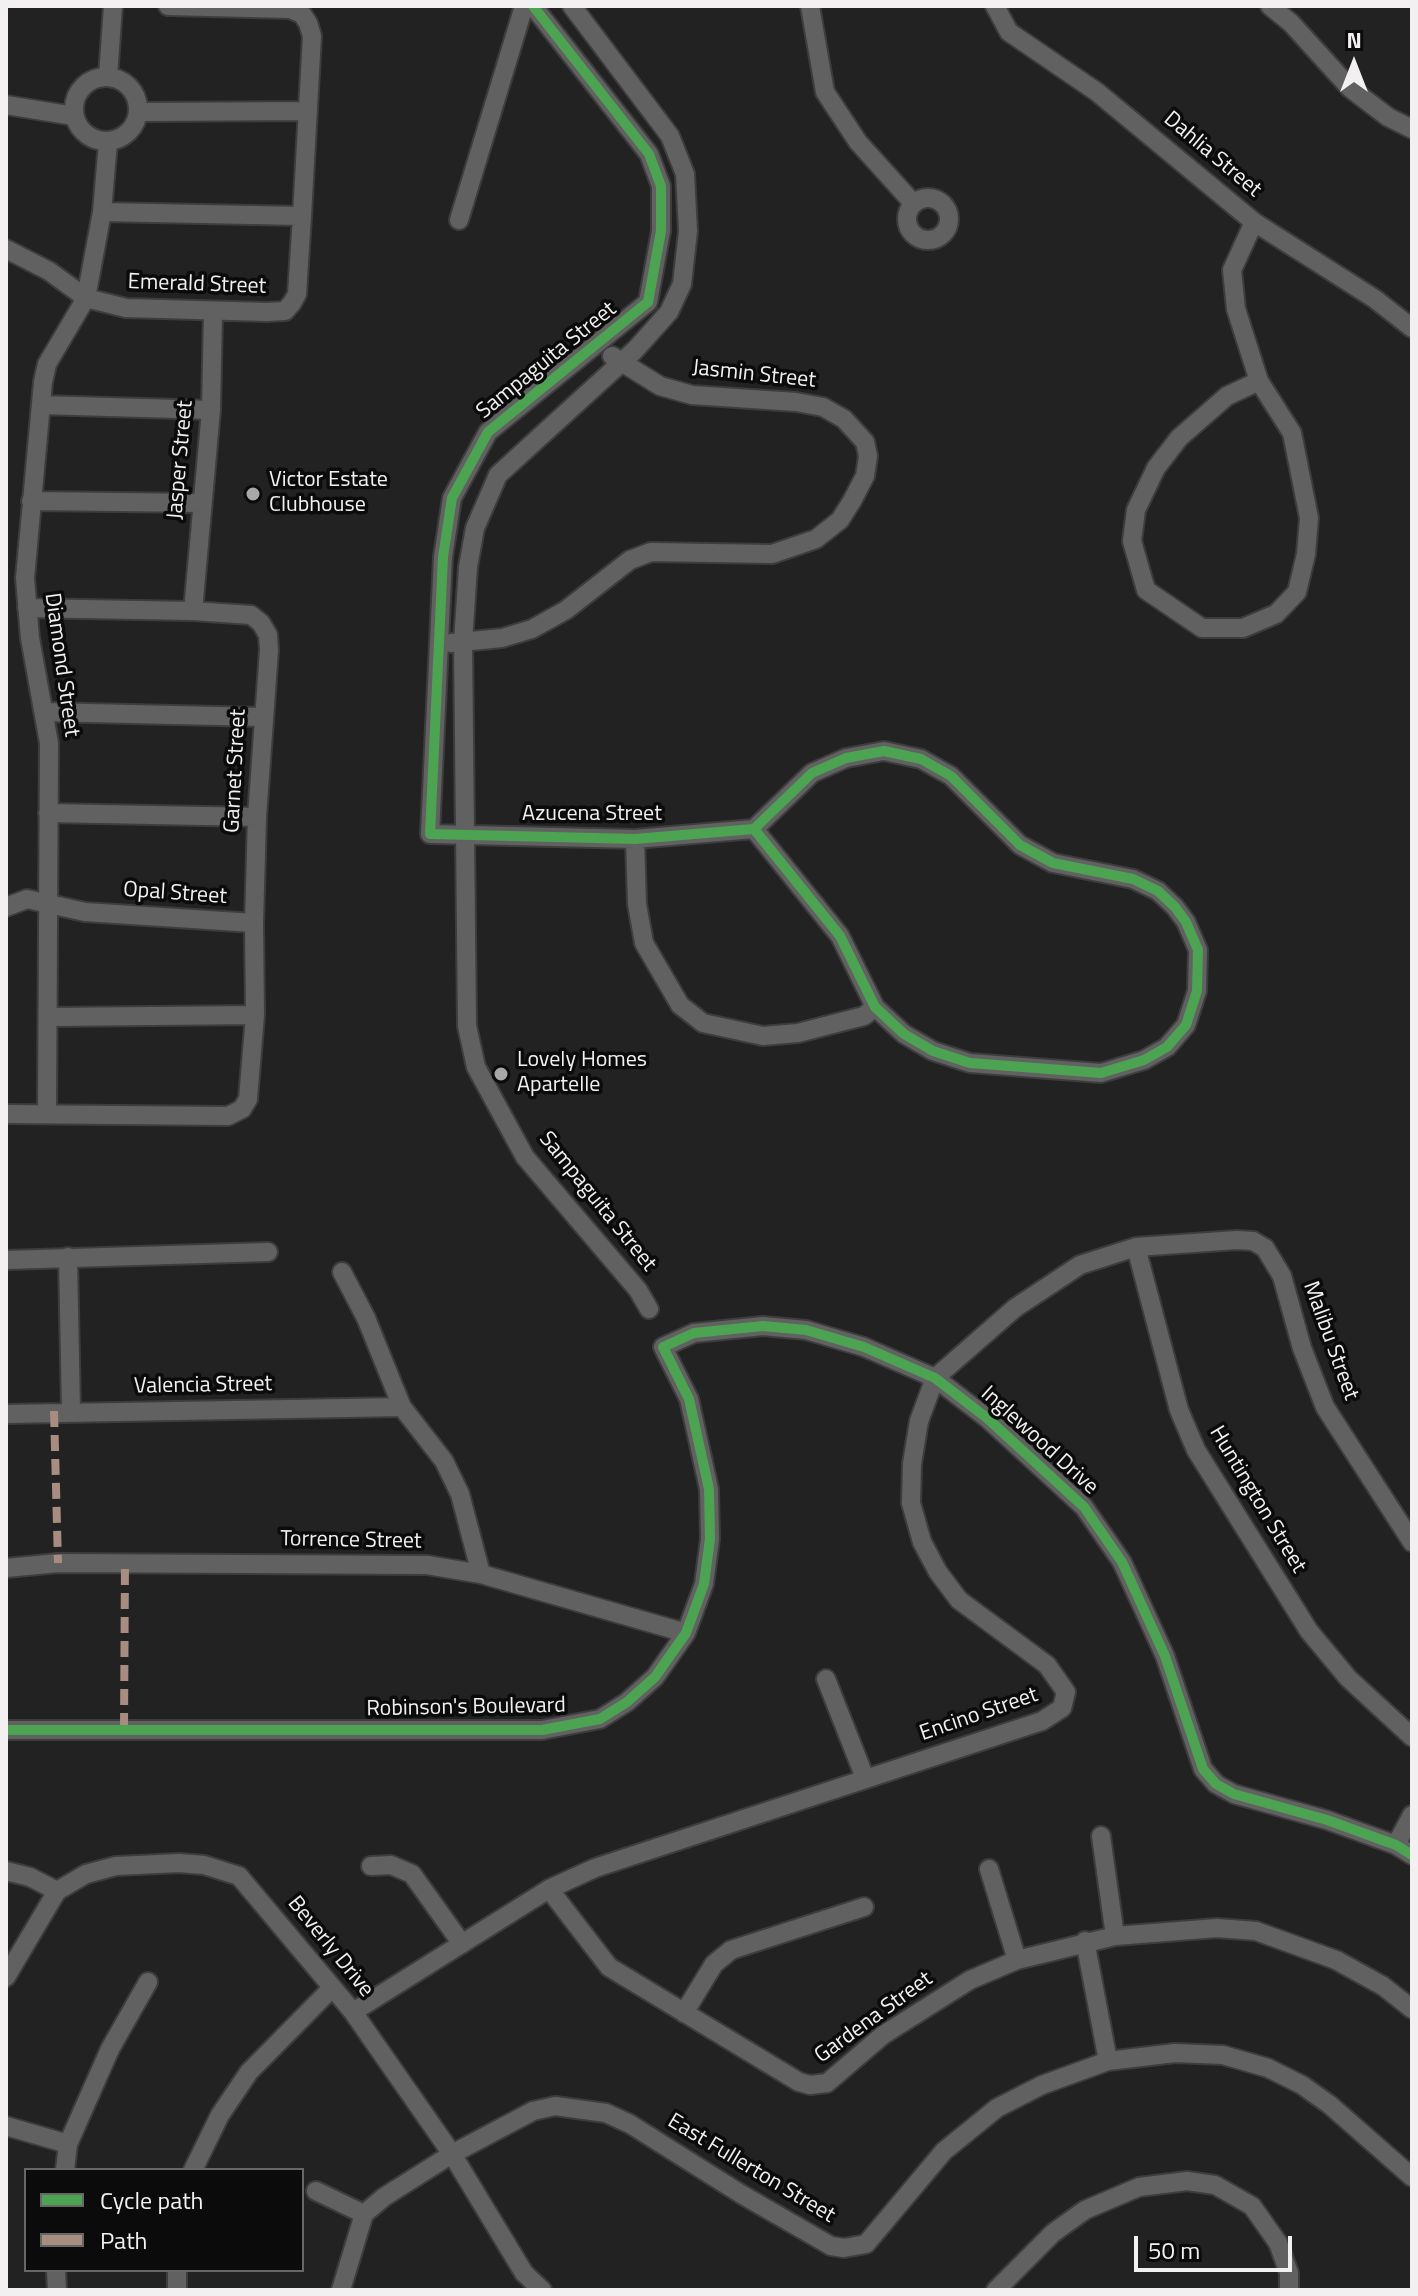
<!DOCTYPE html>
<style>
body{margin:0}
#map{position:relative;width:1418px;height:2296px;overflow:hidden;background:#222;font-family:"Titillium Web",sans-serif}
canvas{display:block}
.frame{position:absolute;inset:0;border:8px solid #f2f0f1;pointer-events:none}
.legend{position:absolute;left:24px;top:2168px;width:280px;height:104px;box-sizing:border-box;background:#0c0b0c;border:2px solid #686768;margin:0;padding:10px 14px;list-style:none;font-size:24px;color:#f2f0f1}
.legend li{display:flex;align-items:center;gap:16px;height:40px}
.legend b{width:40px;border:2px solid #686768}
.north{position:absolute;left:1314px;top:24px;width:80px;height:80px;-webkit-text-stroke:6px #0c0b0c;paint-order:stroke;rotate:0deg;font-size:22px;font-weight:700;line-height:32px;text-align:center;color:#f2f0f1}
.north::after{content:'';display:block;margin:auto;width:28px;height:36px;background:#f2f0f1;clip-path:polygon(50% 0,100% 100%,50% 72%,0 100%)}
.scale{position:absolute;left:1134px;top:2236px;width:158px;height:36px;box-sizing:border-box;border:4px solid #f2f0f1;border-top:0;padding-left:10px;font-size:24px;line-height:28px;white-space:nowrap;color:#f2f0f1;-webkit-text-stroke:6px #0c0b0c;paint-order:stroke}
</style>
<div id="map">
<canvas width="1418" height="2296"></canvas>
<div class="frame"></div>
<ul class="legend">
<li><b style="height:10px;background:#4ca352"></b>Cycle path</li>
<li><b style="height:10px;background:#a88b81"></b>Path</li>
</ul>
<div class="north">N</div>
<div class="scale">50 m</div>
</div>
<script>
const context = document.querySelector('canvas').getContext('2d');
context.lineJoin = 'round';
const toPath = rows => new Path2D(rows.map(r => 'M' + r).join(''));
function strokePath(path, color, width, dash) { context.strokeStyle = color; context.lineWidth = width; context.lineCap = dash ? 'butt' : 'round'; context.setLineDash(dash || []); context.stroke(path); }
function drawText(font, color, halo, rows, align = 'center') {
  context.font = font + ' "Titillium Web",sans-serif'; context.lineWidth = 7; context.setLineDash([]); context.textBaseline = 'middle'; context.strokeStyle = halo; context.fillStyle = color; for (const [text, x, y, turn = 0] of rows) {
    context.save(); context.translate(x, y); context.rotate((+turn || 0) * Math.PI / 180); context.textAlign = isNaN(turn) ? turn : align; if (halo) context.strokeText(text, 0, 0); context.fillText(text, 0, 0); context.restore();
  }
}
const street = toPath([
 [533,6,649,154,661,186,661,231,648,302,488,432,452,498,443,557,430,834,635,839,754,829,812,773,846,758,884,751,921,759,951,776,1020,845,1053,863,1133,879,1158,891,1175,907,1186,922,1198,950,1197,991,1186,1025,1167,1047,1144,1060,1101,1073,970,1063,933,1051,904,1034,875,1007,840,936,754,829],
 [572,6,670,136,685,174,688,231,682,284,669,312,635,350,498,475,475,528,468,567,463,642,467,1026,476,1067,525,1157,638,1290,649,1309],
 [810,6,825,92,858,142,913,203],
 [995,6,1009,32,1097,92,1254,222,1375,299,1412,328],
 [1270,6,1291,23,1350,88,1388,117,1412,129],
 '74 109a32 32 0 1 1 64 0a32 32 0 1 1-64 0Z',
 [108,77,113,6],
 [6,105,74,116],
 [139,112,308,111],
 '907 219a21 21 0 1 1 42 0a21 21 0 1 1-42 0Z',
 [102,212,302,216],
 [459,220,524,6],
 [1254,222,1232,270,1236,309,1259,381,1292,433,1309,518,1306,554,1297,592,1276,614,1243,628,1202,628,1146,590,1132,541,1136,510,1156,468,1179,438,1227,396,1259,381],
 [6,249,49,271,86,298,126,308,267,312,285,311,292,303,297,294,302,216,312,36,308,23,302,14,290,9,168,6],
 [41,405,211,410],
 [31,501,201,503],
 [27,608,193,611,251,615,261,623,268,635,269,650,257,817,254,923],
 [193,611,211,410,213,312],
 [451,643,502,638,532,629,566,610,630,560,651,552,772,554,816,539,840,520,852,501,865,476,868,456,865,442,844,419,823,407,796,402,692,395,660,386,612,356],
 [44,712,262,717],
 [48,813,257,817],
 [635,839,637,904,644,943,680,1005,703,1023,763,1036,798,1033,864,1016,875,1007],
 [6,907,27,899,85,912,254,923,255,1015,248,1099,242,1109,228,1116,6,1114],
 [49,1017,255,1015],
 [47,1113,49,743,30,638,25,578,43,382,47,364,86,298,102,212,108,142],
 [1136,1247,1179,1410,1196,1450,1309,1631,1348,1678,1412,1737],
 [68,1257,71,1411],
 [6,1260,268,1252],
 [342,1272,366,1318,402,1407,444,1461,460,1494,481,1574],
 [6,1414,402,1407],
 [6,1568,58,1563,427,1565,481,1574,686,1633],
 [826,1679,865,1778],
 [6,1730,542,1730,600,1719,627,1702,655,1677,686,1633,704,1584,710,1539,709,1489,689,1399,663,1347,694,1333,763,1326,806,1330,864,1347,935,1378,987,1418,1084,1507,1122,1562,1165,1656,1203,1769,1216,1784,1234,1794,1327,1820,1396,1845,1412,1855],
 [1101,1836,1115,1936],
 [1396,1845,1412,1815],
 [371,1866,391,1865,412,1874,462,1944],
 [989,1869,1017,1960],
 [6,1871,30,1877,57,1891],
 [549,1889,609,1967,799,2082,810,2085,827,2083,883,2035,970,1980,1017,1960,1115,1936,1217,1928,1256,1931,1336,1960,1383,1986,1412,2009],
 [1085,1941,1108,2061],
 [6,1977,57,1891,86,1874,116,1866,179,1863,204,1865,239,1876,353,2012,452,2154,524,2273,542,2290],
 [353,2012,549,1889,595,1868,1042,1721,1062,1708,1066,1692,1047,1665,959,1600,938,1572,922,1542,911,1503,912,1464,919,1421,935,1378,1015,1308,1080,1265,1136,1247,1237,1240,1253,1241,1265,1248,1282,1276,1302,1348,1325,1407,1412,1542],
 [684,2013,714,1964,731,1950,864,1907],
 [6,2126,68,2144],
 [65,2170,68,2144,110,2049,148,1982],
 [193,2170,220,2115,249,2072,332,1988],
 [316,2191,364,2214],
 [56,2270,57,2290],
 [177,2290,177,2270],
 [341,2290,364,2214,384,2197,452,2154,533,2111,555,2106,606,2113,630,2124,741,2194,831,2246,844,2248,866,2244,944,2151,997,2108,1042,2085,1108,2061,1175,2053,1223,2055,1268,2068,1302,2085,1330,2105,1412,2177],
 [996,2290,1053,2233,1085,2210,1139,2187,1187,2181,1215,2185,1252,2206,1278,2243,1289,2273,1289,2290]
]);
strokePath(street, '#3e3d3d', 22);
strokePath(street, '#626162', 18);
strokePath(toPath([
 [54,1411,58,1563],
 [124,1729,125,1562]
]), '#a88b81', 8, [16, 8]);
strokePath(toPath([
 [533,6,649,154,661,186,661,231,648,302,488,432,452,498,443,557,430,834,635,839,754,829,812,773,846,758,884,751,921,759,951,776,1020,845,1053,863,1133,879,1158,891,1175,907,1186,922,1198,950,1197,991,1186,1025,1167,1047,1144,1060,1101,1073,970,1063,933,1051,904,1034,875,1007,840,936,754,829],
 [6,1730,542,1730,600,1719,627,1702,655,1677,686,1633,704,1584,710,1539,709,1489,689,1399,663,1347,694,1333,763,1326,806,1330,864,1347,935,1378,987,1418,1084,1507,1122,1562,1165,1656,1203,1769,1216,1784,1234,1794,1327,1820,1396,1845,1412,1855]
]), '#4ca352', 10);
for (const [x, y, r, color] of [
 [253,494,8,"#a9a8a9"],
 [501,1074,8,"#a9a8a9"]
]) { const dot = new Path2D(); dot.arc(x, y, r, 0, 2 * Math.PI); context.fillStyle = color; context.fill(dot); strokePath(dot, '#0c0b0c', 3); }
drawText('22px', '#f2f0f1', '#0c0b0c', [
 ["Dahlia Street",1212,155,40],
 ["Emerald Street",197,285,2],
 ["Sampaguita Street",547,361,-39],
 ["Jasmin Street",754,375,6],
 ["Jasper Street",181,460,-85],
 ["Diamond Street",61,665,82],
 ["Garnet Street",236,771,-87],
 ["Azucena Street",592,815],
 ["Opal Street",175,894,4],
 ["Sampaguita Street",597,1202,51],
 ["Malibu Street",1330,1341,70],
 ["Valencia Street",203,1386,-1],
 ["Inglewood Drive",1039,1441,42],
 ["Huntington Street",1257,1500,59],
 ["Torrence Street",351,1541,1],
 ["Robinson's Boulevard",466,1708,-1],
 ["Encino Street",979,1715,-19],
 ["Beverly Drive",330,1947,51],
 ["Gardena Street",874,2018,-36],
 ["East Fullerton Street",751,2169,31]
]);
drawText('22px', '#f2f0f1', '#0c0b0c', [
 ["Victor Estate",269,481],
 ["Clubhouse",269,506],
 ["Lovely Homes",517,1061],
 ["Apartelle",517,1086]
], 'left');
</script>
